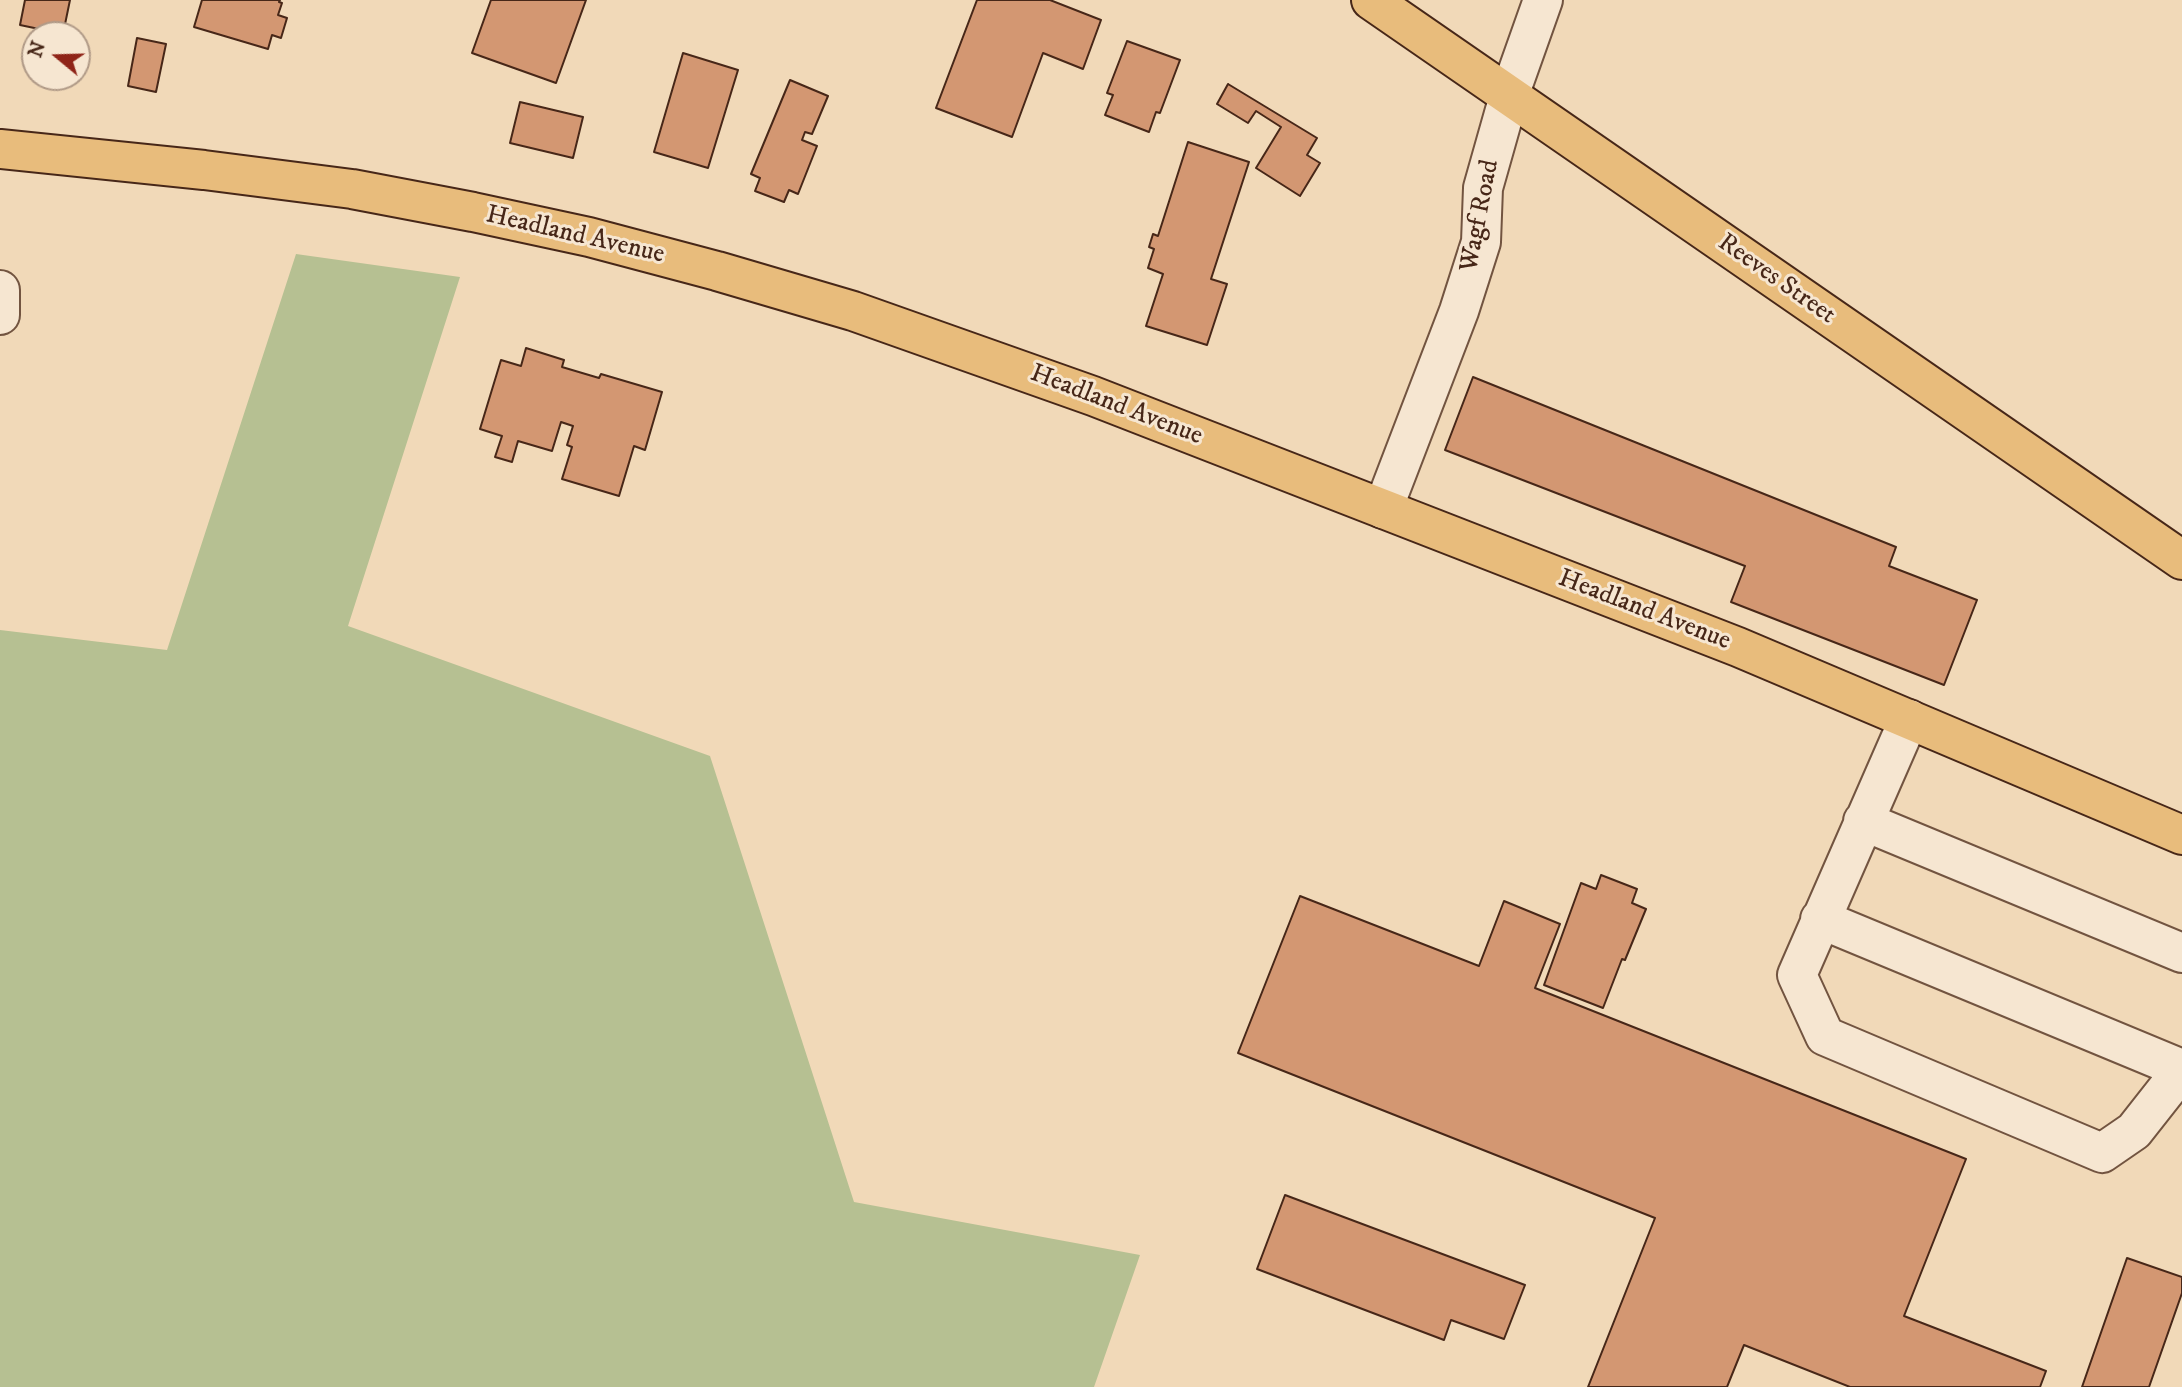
<!DOCTYPE html>
<style>
body{margin:0}
#map{position:relative;width:2182px;height:1387px;overflow:hidden;background:#f1d9b8;font-family:"IM FELL DW Pica",serif}
canvas{display:block}
.north{position:absolute;left:21px;top:21px;width:70px;height:70px;box-sizing:border-box;background:#f6e6d1;border:2px solid #b09a87;border-radius:50%;rotate:289deg;font-size:19px;font-weight:700;line-height:28px;text-align:center;color:#472718}
.north::after{content:'';display:block;margin:auto;width:24px;height:32px;background:#8f2418;clip-path:polygon(50% 0,100% 100%,50% 72%,0 100%)}
</style>
<div id="map">
<canvas width="2182" height="1387"></canvas>
<div class="north">N</div>
</div>
<script>
const context = document.querySelector('canvas').getContext('2d');
context.lineJoin = 'round';
function paint(path, color) { context.fillStyle = color; context.fill(path, 'evenodd'); }
const toPath = rows => new Path2D(rows.map(r => 'M' + r).join(''));
function strokePath(path, color, width, dash) { context.strokeStyle = color; context.lineWidth = width; context.lineCap = dash ? 'butt' : 'round'; context.setLineDash(dash || []); context.stroke(path); }
function drawText(font, color, halo, rows, align = 'center') {
  context.font = font + ' "IM FELL DW Pica",serif'; context.lineWidth = 6; context.setLineDash([]); context.textBaseline = 'middle'; context.strokeStyle = halo; context.fillStyle = color; for (const [text, x, y, turn = 0] of rows) {
    context.save(); context.translate(x, y); context.rotate((+turn || 0) * Math.PI / 180); context.textAlign = isNaN(turn) ? turn : align; if (halo) context.strokeText(text, 0, 0); context.fillText(text, 0, 0); context.restore();
  }
}
paint(toPath([
 [296,254,460,277,348,626,710,756,854,1202,1140,1255,1094,1387,0,1387,0,630,167,650]
]), '#b6c092');
const building = toPath([
 [25,0,70,0,63,34,20,25,25,0],
 [202,0,280,0,279,2,282,3,278,15,287,18,281,38,272,35,268,49,194,27,202,0],
 [491,0,586,0,556,83,472,53,491,0],
 [977,0,1050,0,1101,20,1083,69,1043,53,1012,137,936,108,977,0],
 [137,38,166,44,156,92,128,86,137,38],
 [1127,41,1180,60,1160,113,1156,112,1149,132,1105,115,1113,95,1107,93,1127,41],
 [683,53,738,70,708,168,654,152,683,53],
 [790,80,828,96,812,134,805,132,802,140,817,146,798,194,789,190,784,202,755,191,760,178,751,174,790,80],
 [1228,84,1317,138,1307,155,1320,163,1300,196,1256,168,1281,127,1256,111,1248,123,1217,104,1228,84],
 [520,102,583,117,573,158,510,143,520,102],
 [1188,142,1249,162,1211,279,1227,284,1207,345,1146,326,1163,274,1148,268,1154,249,1149,247,1153,234,1158,236,1188,142],
 [526,348,564,360,562,367,599,378,601,374,662,392,645,450,634,446,619,496,562,479,572,447,567,445,573,426,561,422,552,451,518,441,512,462,495,457,502,436,480,429,501,360,521,366,526,348],
 [1473,377,1896,547,1889,566,1977,600,1944,685,1731,602,1745,566,1445,450,1473,377],
 [1601,875,1637,889,1632,903,1646,909,1625,960,1622,959,1603,1008,1544,985,1581,883,1596,889,1601,875],
 [1300,896,1479,966,1504,901,1560,924,1535,988,1966,1159,1904,1316,2046,1371,2040,1387,1850,1387,1744,1345,1727,1387,1588,1387,1655,1218,1238,1053,1300,896],
 [1285,1195,1525,1285,1504,1339,1451,1320,1444,1340,1257,1269,1285,1195],
 [2127,1258,2182,1277,2182,1293,2149,1387,2082,1387,2127,1258]
]);
paint(building, '#d39772');
strokePath(building, '#472718', 2);
const minor = toPath([
 [0,290,0,315],
 [1383,509,1459,311,1481,242,1483,188,1509,96,1543,0],
 [1909,719,1797,975,1825,1036,2102,1153,2134,1131,2182,1070],
 [1863,821,2182,953],
 [1820,919,2182,1069]
]);
const major = toPath([
 [1371,0,2182,560],
 [0,149,204,170,352,189,473,212,589,237,717,271,853,311,1093,396,1738,647,2182,835]
]);
strokePath(minor, '#725440', 42);
strokePath(major, '#472718', 42);
strokePath(minor, '#f6e6d1', 38);
strokePath(major, '#e8bc7c', 38);
drawText('26px', '#472718', '#f6e6d1', [
 ["Wagf Road",1481,216,-79],
 ["Headland Avenue",575,236,13],
 ["Reeves Street",1776,280,35],
 ["Headland Avenue",1116,406,21],
 ["Headland Avenue",1644,611,21]
]);
</script>
